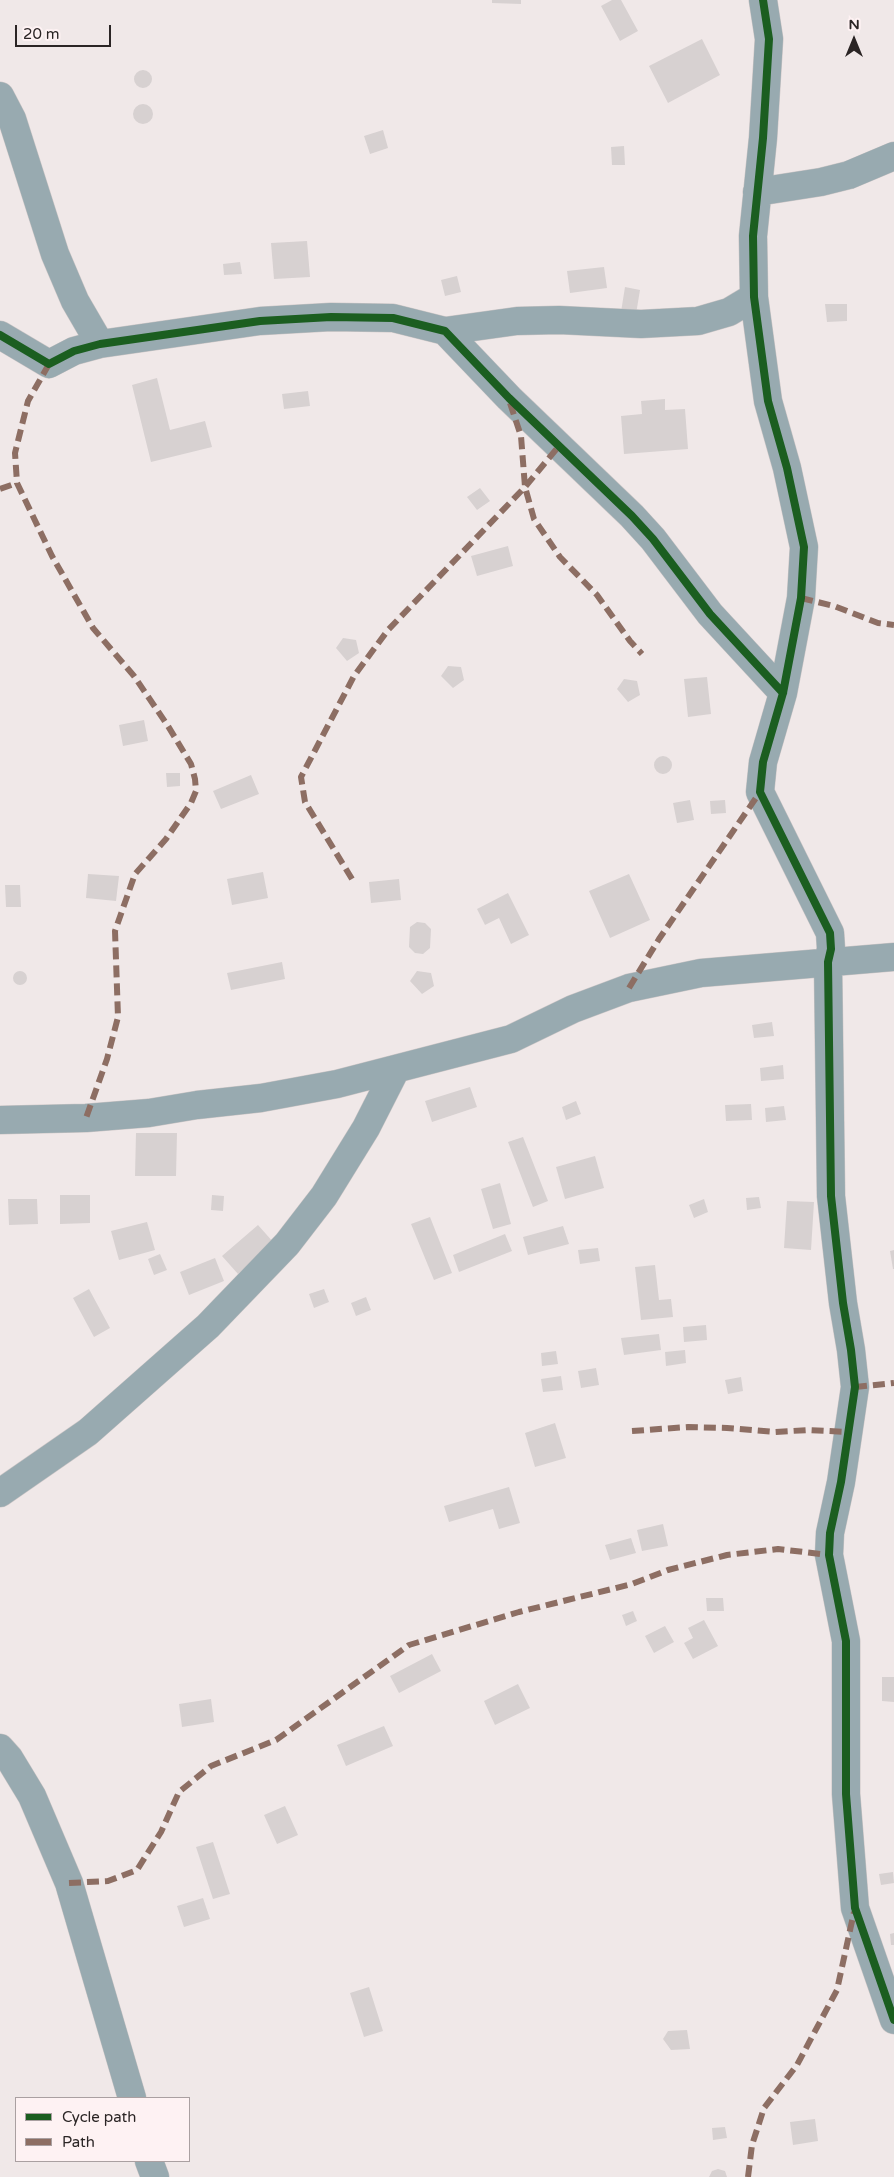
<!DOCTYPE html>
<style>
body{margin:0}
#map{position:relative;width:894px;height:2177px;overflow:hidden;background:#f0e8e8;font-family:"Varela Round",sans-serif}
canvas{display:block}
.legend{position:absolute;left:15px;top:2097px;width:175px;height:65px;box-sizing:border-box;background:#fef2f3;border:1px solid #aaa0a1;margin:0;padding:6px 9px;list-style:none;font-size:15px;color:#2b2525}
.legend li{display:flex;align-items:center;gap:10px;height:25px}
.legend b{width:25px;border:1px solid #aaa0a1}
.north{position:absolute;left:829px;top:15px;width:50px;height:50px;-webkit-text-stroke:4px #fef2f3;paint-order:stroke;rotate:0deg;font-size:14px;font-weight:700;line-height:20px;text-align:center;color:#2b2525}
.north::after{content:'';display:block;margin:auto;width:18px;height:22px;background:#2b2525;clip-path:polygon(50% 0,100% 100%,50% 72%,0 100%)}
.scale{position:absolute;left:15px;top:25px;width:96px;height:22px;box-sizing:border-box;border:2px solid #2b2525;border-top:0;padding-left:6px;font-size:15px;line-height:18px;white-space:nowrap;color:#2b2525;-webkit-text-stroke:4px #fef2f3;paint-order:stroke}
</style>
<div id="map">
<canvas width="894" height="2177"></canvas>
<ul class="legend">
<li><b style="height:6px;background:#1b5e20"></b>Cycle path</li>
<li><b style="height:6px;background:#8d6e63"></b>Path</li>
</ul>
<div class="north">N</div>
<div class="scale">20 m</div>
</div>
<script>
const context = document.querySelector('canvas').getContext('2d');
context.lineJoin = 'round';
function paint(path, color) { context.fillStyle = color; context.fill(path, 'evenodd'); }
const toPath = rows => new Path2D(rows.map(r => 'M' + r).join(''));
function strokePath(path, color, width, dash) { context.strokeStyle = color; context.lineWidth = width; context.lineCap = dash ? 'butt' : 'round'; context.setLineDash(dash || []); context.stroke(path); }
paint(toPath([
 [492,0,521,0,521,4,492,3],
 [612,0,621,0,638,31,620,41,601,6],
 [702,39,720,75,668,103,649,66],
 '134 79a9 9 0 1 1 18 0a9 9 0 1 1-18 0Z',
 '133 114a10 10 0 1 1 20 0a10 10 0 1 1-20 0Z',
 [383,130,388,148,370,154,364,136],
 [624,146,625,165,612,165,611,147],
 [307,241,310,277,274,279,271,243],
 [240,262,242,274,224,275,223,264],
 [604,267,607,288,570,293,567,271],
 [457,276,461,292,445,296,441,280],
 [625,287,640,290,636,314,621,312],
 [825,304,847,304,847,321,827,322],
 [157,378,170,430,205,421,212,447,151,462,132,385],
 [308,391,310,406,284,409,282,394],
 [665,399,665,410,685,409,688,449,624,454,621,416,642,414,641,401],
 [480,488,490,501,477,510,467,497],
 [508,546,513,566,477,576,471,556],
 [343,638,356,640,359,653,347,661,336,648],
 [448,666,461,667,464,680,453,688,441,676],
 [707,677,711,714,688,717,684,679],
 [624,679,637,681,640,695,628,702,617,689],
 [144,720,148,741,123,746,119,725],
 '654 765a9 9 0 1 1 18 0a9 9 0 1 1-18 0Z',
 [166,773,180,773,180,786,167,787],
 [251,775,259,794,221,809,213,791],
 [690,800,694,820,677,823,673,803],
 [725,800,726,813,711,814,710,801],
 [263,872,268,898,232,905,227,879],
 [88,874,119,876,116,901,86,898],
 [629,874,650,920,610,938,589,891],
 [399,879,401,900,371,903,369,882],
 [5,885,20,885,21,907,6,907],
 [508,893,529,935,511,944,499,918,485,925,477,909],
 [417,922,425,923,431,929,430,948,423,954,415,953,409,947,410,927],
 [282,962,285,979,231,990,227,973],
 [417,971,431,973,434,986,422,994,410,981],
 '13 978a7 7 0 1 1 14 0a7 7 0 1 1-14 0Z',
 [772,1022,774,1036,754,1038,752,1025],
 [783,1065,784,1079,761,1081,760,1068],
 [470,1087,477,1107,432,1122,425,1101],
 [576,1101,581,1114,566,1120,562,1107],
 [751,1104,752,1120,726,1121,725,1105],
 [784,1106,786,1120,766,1122,765,1108],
 [136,1133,177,1133,176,1176,135,1176],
 [523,1137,548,1201,533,1207,508,1142],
 [595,1156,604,1188,565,1199,556,1167],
 [500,1183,511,1224,493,1229,481,1189],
 [60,1195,90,1195,90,1223,60,1224],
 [212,1195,224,1196,223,1211,211,1210],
 [759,1197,761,1208,747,1210,746,1198],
 [8,1199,37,1199,38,1224,9,1225],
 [704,1199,708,1212,694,1218,689,1205],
 [787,1201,814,1202,811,1250,784,1248],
 [430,1217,452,1273,434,1280,411,1224],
 [147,1222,155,1250,119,1260,111,1231],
 [258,1225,274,1243,238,1274,222,1256],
 [563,1226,569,1244,528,1255,523,1237],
 [505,1234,512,1251,459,1272,453,1255],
 [598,1248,600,1261,580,1264,578,1250],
 [894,1250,894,1269,893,1269,890,1251],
 [160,1254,167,1270,154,1275,148,1259],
 [215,1258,224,1281,189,1295,180,1272],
 [655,1265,659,1300,671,1299,673,1317,641,1320,635,1267],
 [89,1289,110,1328,94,1337,73,1298],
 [324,1289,329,1302,314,1308,309,1294],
 [366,1297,371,1310,356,1316,351,1303],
 [706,1325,707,1340,684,1342,683,1327],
 [659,1334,661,1350,624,1355,621,1338],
 [685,1350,686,1363,666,1366,665,1352],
 [556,1351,558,1364,542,1366,541,1353],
 [596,1368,599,1385,581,1388,578,1371],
 [561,1376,563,1390,543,1392,541,1379],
 [741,1377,743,1391,728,1394,725,1380],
 [555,1423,566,1458,535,1467,525,1433],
 [509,1487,520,1523,499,1529,493,1509,449,1522,444,1506],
 [663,1524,668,1546,642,1551,637,1530],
 [631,1538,636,1553,610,1560,605,1545],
 [706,1598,723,1598,724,1611,707,1611],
 [633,1611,637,1621,626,1626,622,1615],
 [704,1620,718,1646,693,1659,684,1643,693,1638,688,1628],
 [665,1626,674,1642,654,1653,645,1636],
 [432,1654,441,1671,399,1693,390,1676],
 [882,1677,894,1677,894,1702,882,1701],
 [518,1684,530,1708,495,1725,484,1701],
 [211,1699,214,1722,182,1727,179,1704],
 [384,1726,393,1746,346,1766,337,1745],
 [285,1806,298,1835,277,1844,264,1815],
 [213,1842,230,1894,213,1899,196,1847],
 [893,1872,894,1883,881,1885,879,1874],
 [203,1898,210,1919,184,1927,177,1906],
 [894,1933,894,1945,891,1945,890,1934],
 [369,1987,383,2031,364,2037,350,1993],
 [687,2030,690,2049,671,2050,663,2039,668,2031],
 [815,2119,818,2141,793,2145,790,2122],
 [725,2127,727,2138,713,2140,712,2128],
 [718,2169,725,2171,727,2177,709,2177,712,2171]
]), '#d7d1d1');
const minor = toPath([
 [763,0,769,39,763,138,753,236,754,297,768,401,787,468,804,547,801,598,783,693,763,762,760,792,830,933,831,949,828,962,831,1196,843,1303,851,1350,855,1387,841,1482,830,1533,829,1555,846,1641,846,1794,855,1908,894,2020],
 [0,96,12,119,55,254,75,301,100,344],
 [757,192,821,182,849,175,894,156],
 [445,331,517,321,559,320,641,324,698,321,729,312,754,297],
 [0,335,49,364,74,351,100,344,260,321,331,317,393,318,445,331,509,398,632,516,653,539,710,614,783,693],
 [0,1120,86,1118,149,1113,197,1105,261,1098,337,1084,511,1039,573,1009,629,988,701,973,894,957],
 [0,1493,88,1432,208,1326,287,1244,324,1196,366,1128,396,1069],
 [0,1748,9,1758,32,1796,69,1883,132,2098],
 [149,2161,155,2177]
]);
strokePath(minor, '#ccc6c6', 29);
strokePath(minor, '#98aab0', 28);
strokePath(toPath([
 [49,364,28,401,15,453,17,483,52,556,93,628,134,676,168,726,191,764,195,779,196,791,191,803,166,839,135,874,115,931,118,1017,107,1059,86,1118],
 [510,403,521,436,525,487,534,519,560,557,597,595,630,641,642,654],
 [0,489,17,483],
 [801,598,834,606,878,623,894,625],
 [352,879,305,802,301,777,354,676,388,630,525,487,559,446],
 [629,988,659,939,760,792],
 [855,1387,894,1383],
 [632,1431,688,1427,727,1428,775,1432,808,1430,848,1432],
 [69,1883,108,1881,137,1870,161,1832,179,1792,211,1766,276,1740,409,1645,519,1612,632,1584,668,1570,727,1555,778,1549,829,1555],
 [748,2177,752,2145,764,2108,797,2065,837,1990,854,1912]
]), '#8d6e63', 6, [12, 6]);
strokePath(toPath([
 [763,0,769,39,763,138,753,236,754,297,768,401,787,468,804,547,801,598,783,693,763,762,760,792,830,933,831,949,828,962,831,1196,843,1303,851,1350,855,1387,841,1482,830,1533,829,1555,846,1641,846,1794,855,1908,894,2020],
 [0,335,49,364,74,351,100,344,260,321,331,317,393,318,445,331,509,398,632,516,653,539,710,614,783,693]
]), '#1b5e20', 8);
</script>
